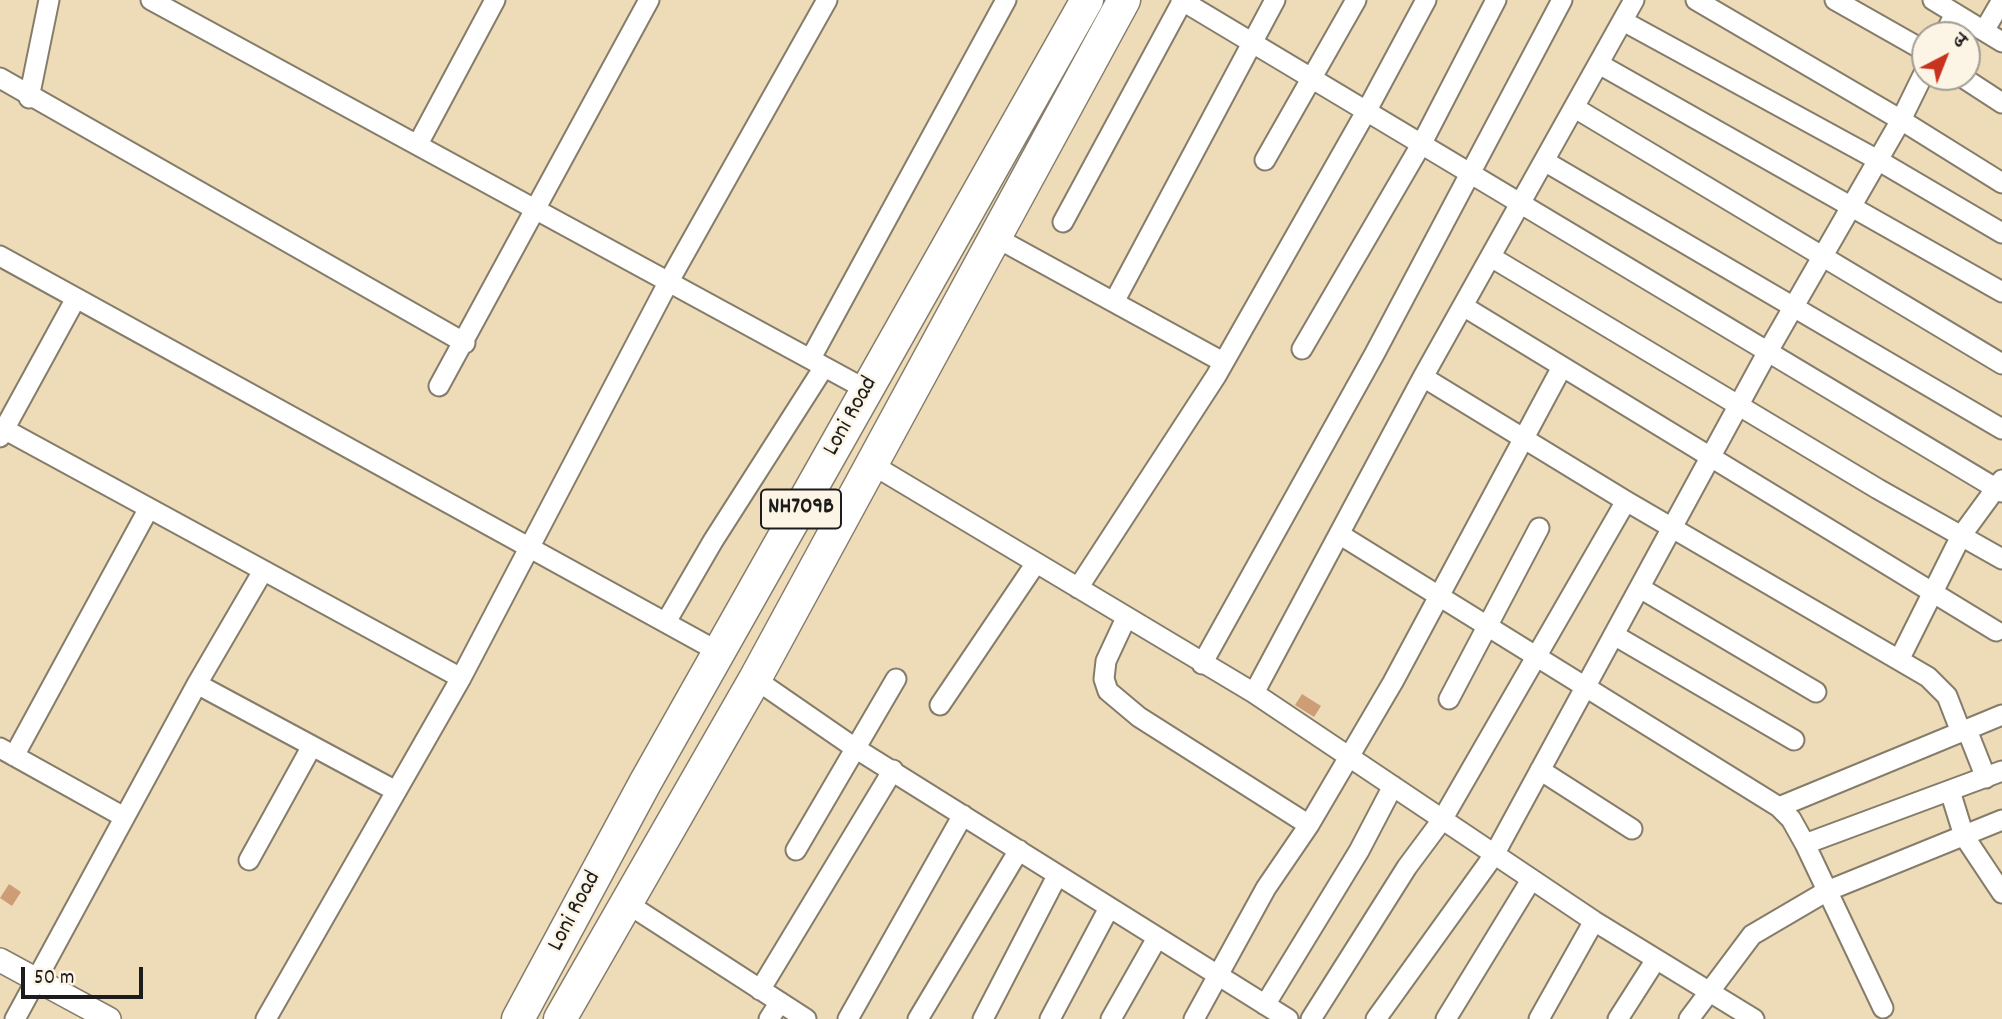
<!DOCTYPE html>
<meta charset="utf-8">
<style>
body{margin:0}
#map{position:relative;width:2002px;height:1019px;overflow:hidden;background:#eedcb9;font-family:Dekko,"Playpen Sans Deva",sans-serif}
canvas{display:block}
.north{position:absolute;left:1911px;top:21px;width:70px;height:70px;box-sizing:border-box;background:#fcf5e5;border:2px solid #a29e95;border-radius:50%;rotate:42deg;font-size:19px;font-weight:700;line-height:28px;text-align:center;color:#1c1c1c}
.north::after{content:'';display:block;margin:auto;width:24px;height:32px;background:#c8321e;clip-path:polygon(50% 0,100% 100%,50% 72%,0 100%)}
.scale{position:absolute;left:21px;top:967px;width:122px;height:32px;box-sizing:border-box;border:4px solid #1c1c1c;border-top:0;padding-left:9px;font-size:21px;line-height:24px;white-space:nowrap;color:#1c1c1c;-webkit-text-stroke:5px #fcf5e5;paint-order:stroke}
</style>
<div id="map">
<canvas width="2002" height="1019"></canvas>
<div class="north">उ</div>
<div class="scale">50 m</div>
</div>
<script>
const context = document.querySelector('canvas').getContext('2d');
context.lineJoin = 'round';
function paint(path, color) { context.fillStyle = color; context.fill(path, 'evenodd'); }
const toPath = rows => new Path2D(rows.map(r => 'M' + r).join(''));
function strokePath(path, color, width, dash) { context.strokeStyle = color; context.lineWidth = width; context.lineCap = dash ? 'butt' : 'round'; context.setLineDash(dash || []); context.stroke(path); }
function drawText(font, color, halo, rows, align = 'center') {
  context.font = font + ' Dekko,sans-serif'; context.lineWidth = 5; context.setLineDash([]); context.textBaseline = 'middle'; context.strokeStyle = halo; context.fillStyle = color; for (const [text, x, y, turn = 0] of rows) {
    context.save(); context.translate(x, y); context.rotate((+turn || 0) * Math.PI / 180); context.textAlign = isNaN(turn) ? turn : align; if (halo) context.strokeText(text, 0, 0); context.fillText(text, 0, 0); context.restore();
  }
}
paint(toPath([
 [1302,694,1321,706,1314,717,1295,705],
 [9,884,21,892,12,906,0,898]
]), '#cd9e76');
const minor = toPath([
 [151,0,867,390],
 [1181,0,2002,492],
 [1696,0,1901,120,2002,183],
 [1835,0,1925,51],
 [1933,0,2002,42],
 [1623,21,1876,159,2002,233],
 [1984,31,2002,0],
 [1944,35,1955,14],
 [1599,64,2002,292],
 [1962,77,2002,103],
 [0,78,465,343],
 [29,98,49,0],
 [1575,108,2002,364],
 [418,144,495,0],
 [1265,160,1356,0],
 [1546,162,2002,429],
 [1063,222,1183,0],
 [995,237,1223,362],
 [0,256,719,652],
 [1491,257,1878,489,2002,559],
 [1114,302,1275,0],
 [1463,306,1996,631],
 [1302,349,1422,143,1496,0],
 [811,358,1006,0],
 [1423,377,1626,501,1928,677,1947,696,1961,732],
 [439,386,649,0],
 [4,429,461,678],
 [0,437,75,300],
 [873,465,1254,693,1594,921,1754,1019],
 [1339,534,1779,807,1791,819,1805,844,1883,1008],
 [1078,588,1216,376,1367,110,1426,0],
 [1640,588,1816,692],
 [1126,618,1106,661,1104,679,1108,691,1139,717,1309,825],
 [666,622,713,541,824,367],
 [1614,635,1794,740],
 [1899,660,1961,536,2002,480],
 [1202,664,1375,353,1562,0],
 [755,679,855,748,1288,1019],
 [197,684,396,791],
 [1254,693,1423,377,1634,0],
 [1449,699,1539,528],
 [940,705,1036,563],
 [1967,730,1986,778],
 [0,748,124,817],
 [14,756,149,508],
 [1540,770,1632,829],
 [1950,791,1964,836,2002,893],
 [1779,807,2002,715],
 [1805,844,2002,771],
 [796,850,896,679],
 [249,860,312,746],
 [628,904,806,1019],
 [760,990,893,770],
 [1265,1005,1359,851,1393,786],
 [15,1019,197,684,263,571],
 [266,1019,461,678,669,281,827,0],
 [769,1019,780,1002],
 [848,1019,963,815],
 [918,1019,1019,850],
 [983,1019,1057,876],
 [1050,1019,1109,908],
 [1111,1019,1157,938],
 [1194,1019,1266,888,1309,825,1393,682,1562,367],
 [1311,1019,1407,867,1442,820,1626,501],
 [1376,1019,1494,855,1767,353,1901,120,1925,71],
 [1446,1019,1531,880],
 [1539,1019,1594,921],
 [1618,1019,1655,961],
 [1689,1019,1752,935,1827,891,2002,820]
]);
const tertiary = toPath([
 [0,960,109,1019]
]);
const trunk = toPath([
 [518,1019,645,783,1087,0],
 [560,1019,755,679,1124,0]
]);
strokePath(minor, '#857c6a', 23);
strokePath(tertiary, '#857c6a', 26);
strokePath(trunk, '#857c6a', 35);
strokePath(minor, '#fff', 19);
strokePath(tertiary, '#fff', 23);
strokePath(trunk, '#fff', 32);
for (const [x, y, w] of [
 [801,509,80]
]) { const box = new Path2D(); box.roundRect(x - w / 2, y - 19.5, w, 39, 5); context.fillStyle = '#fcf5e5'; context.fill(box); strokePath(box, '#1c1c1c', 2); }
drawText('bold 23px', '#1c1c1c', null, [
 ["NH709B",801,509]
]);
drawText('24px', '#1c1c1c', '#fcf5e5', [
 ["Loni Road",852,417,-61],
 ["Loni Road",576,912,-62]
]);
</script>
